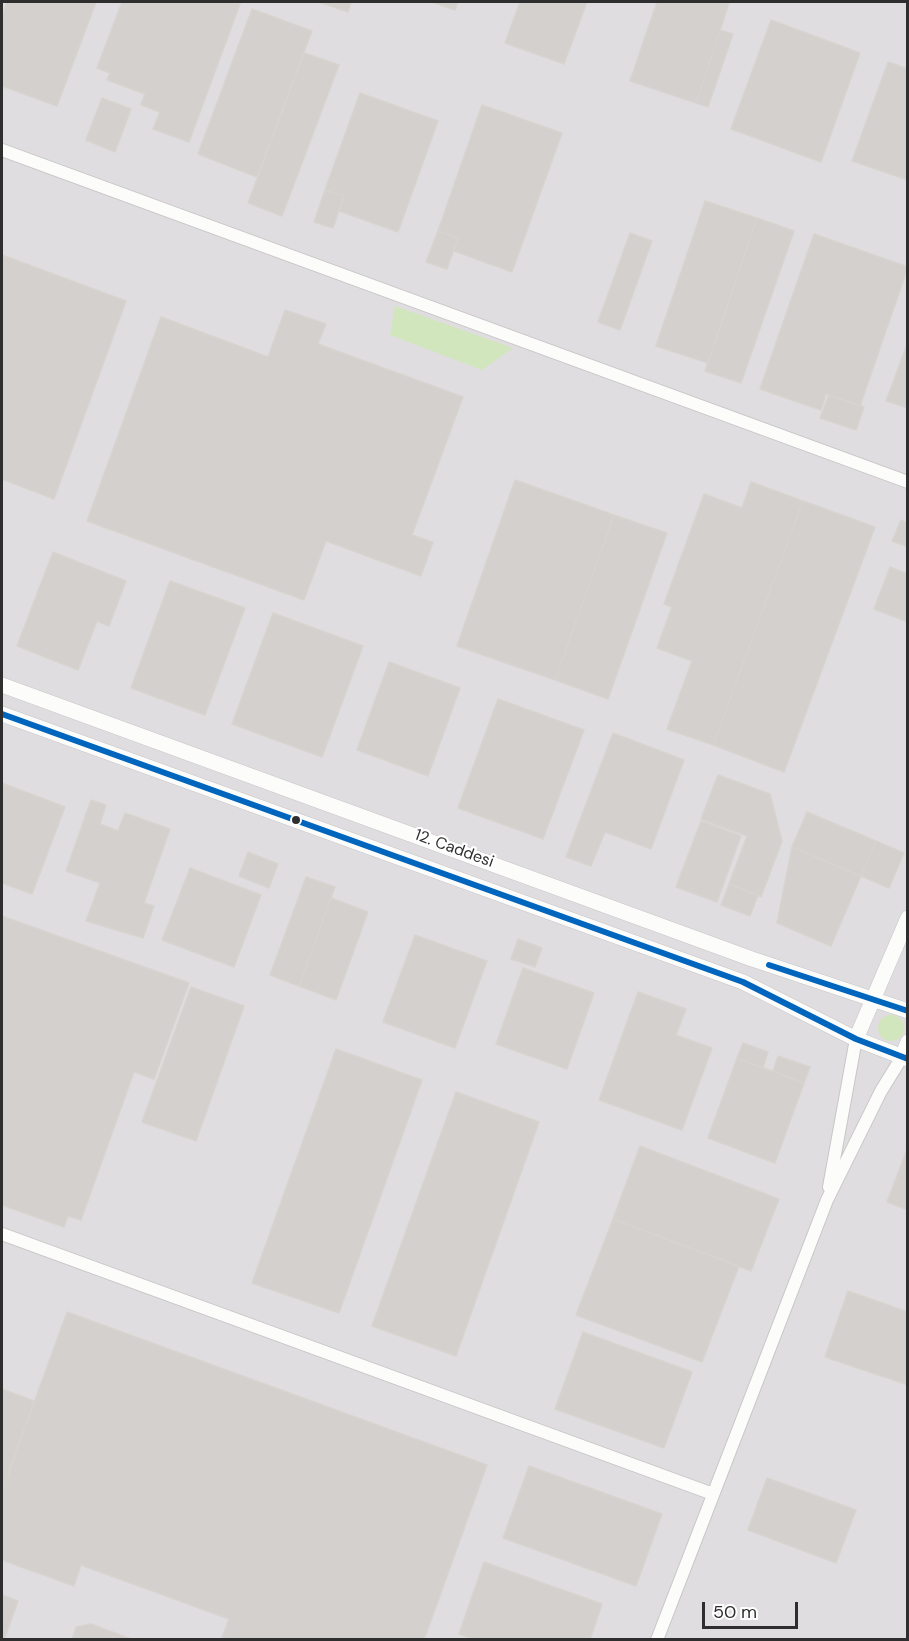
<!DOCTYPE html>
<style>
body{margin:0}
#map{position:relative;width:909px;height:1641px;overflow:hidden;background:#ece8e4;font-family:"DM Sans",sans-serif}
canvas{display:block}
.frame{position:absolute;inset:0;border:3px solid #2e2e2e;pointer-events:none}
.scale{position:absolute;left:702px;top:1602px;width:96px;height:27px;box-sizing:border-box;border:3px solid #2e2e2e;border-top:0;padding-left:8px;font-size:18px;line-height:21px;white-space:nowrap;color:#2e2e2e;-webkit-text-stroke:4px #fff;paint-order:stroke}
</style>
<div id="map">
<canvas width="909" height="1641"></canvas>
<div class="frame"></div>
<div class="scale">50 m</div>
</div>
<script>
const context = document.querySelector('canvas').getContext('2d');
context.lineJoin = 'round';
function paint(path, color) { context.fillStyle = color; context.fill(path, 'evenodd'); }
const toPath = rows => new Path2D(rows.map(r => 'M' + r).join(''));
function strokePath(path, color, width, dash) { context.strokeStyle = color; context.lineWidth = width; context.lineCap = dash ? 'butt' : 'round'; context.setLineDash(dash || []); context.stroke(path); }
function drawText(font, color, halo, rows, align = 'center') {
  context.font = font + ' "DM Sans",sans-serif'; context.lineWidth = 4.5; context.setLineDash([]); context.textBaseline = 'middle'; context.strokeStyle = halo; context.fillStyle = color; for (const [text, x, y, turn = 0] of rows) {
    context.save(); context.translate(x, y); context.rotate((+turn || 0) * Math.PI / 180); context.textAlign = isNaN(turn) ? turn : align; if (halo) context.strokeText(text, 0, 0); context.fillText(text, 0, 0); context.restore();
  }
}
paint(toPath([
 [2,2,907,2,907,1639,2,1639]
]), '#dfdddf');
paint(toPath([
 [395,306,513,348,482,370,390,335],
 '878 1028a13 13 0 1 1 26 0a13 13 0 1 1-26 0Z'
]), '#d2e6be');
const building = toPath([
 [7,2,96,2,57,106,2,86,2,16,7,2],
 [122,2,232,2,240,4,189,142,153,129,160,112,141,105,145,94,107,80,110,73,97,68,122,2],
 [319,2,351,2,348,12,319,2],
 [432,2,458,2,455,10,432,2],
 [520,2,587,2,564,64,505,43,520,2],
 [657,2,729,3,696,103,630,81,657,2],
 [252,9,312,31,257,177,198,154,252,9],
 [771,20,860,53,821,162,731,129,771,20],
 [720,30,733,34,708,107,696,103,720,30],
 [304,53,339,65,282,216,248,203,304,53],
 [888,62,908,69,908,180,852,161,888,62],
 [360,93,438,121,398,232,339,211,344,196,325,190,360,93],
 [102,98,131,109,115,152,86,140,102,98],
 [482,105,562,133,512,272,454,251,458,238,438,231,482,105],
 [325,190,344,196,333,228,314,222,325,190],
 [705,201,757,218,708,363,656,346,705,201],
 [757,218,794,231,741,383,705,371,757,218],
 [438,231,458,238,447,269,426,262,438,231],
 [630,233,652,241,620,330,598,322,630,233],
 [814,234,908,267,860,406,826,394,821,410,760,389,814,234],
 [2,255,126,301,54,499,2,479,2,255],
 [285,310,326,324,318,344,463,397,412,535,433,542,421,576,326,541,304,600,87,521,161,317,268,357,285,310],
 [908,342,908,408,886,401,908,342],
 [829,395,864,407,856,430,820,418,829,395],
 [515,480,614,515,555,680,457,646,515,480],
 [751,482,803,501,713,745,667,729,692,661,657,648,672,607,664,604,704,494,742,508,751,482],
 [803,501,875,527,784,772,713,745,803,501],
 [614,515,667,533,608,699,555,680,614,515],
 [901,520,908,523,908,547,892,541,901,520],
 [53,552,126,581,109,626,97,621,78,670,17,646,53,552],
 [890,567,908,574,908,622,874,609,890,567],
 [170,581,245,608,205,715,131,688,170,581],
 [273,613,363,646,322,757,232,724,273,613],
 [389,662,460,688,428,776,357,750,389,662],
 [498,699,584,730,543,839,458,808,498,699],
 [613,733,684,760,651,849,605,832,591,866,566,857,613,733],
 [718,775,770,794,782,841,761,897,729,884,747,836,701,819,718,775],
 [2,783,65,807,32,894,2,883,2,783],
 [91,800,106,805,100,824,118,831,125,813,170,829,144,903,154,906,143,938,86,921,100,883,66,871,91,800],
 [807,812,876,841,861,876,792,847,807,812],
 [701,821,741,836,717,902,676,887,701,821],
 [876,841,904,853,889,888,861,876,876,841],
 [792,847,861,876,831,946,777,923,792,847],
 [248,852,278,864,269,888,239,876,248,852],
 [190,868,261,895,234,967,162,940,190,868],
 [306,877,335,887,299,986,270,975,306,877],
 [729,884,758,895,750,916,721,905,729,884],
 [331,898,368,912,336,1000,299,986,331,898],
 [2,916,189,983,154,1079,134,1072,81,1220,68,1216,64,1227,2,1205,2,916],
 [415,935,487,961,455,1048,383,1022,415,935],
 [518,939,542,948,535,967,511,959,518,939],
 [523,968,594,993,567,1069,496,1044,523,968],
 [191,987,244,1006,196,1141,142,1122,191,987],
 [638,992,686,1009,676,1035,712,1048,682,1130,599,1100,638,992],
 [743,1043,768,1052,763,1068,737,1058,743,1043],
 [336,1049,422,1080,339,1313,252,1283,336,1049],
 [778,1056,810,1067,804,1083,773,1071,778,1056],
 [737,1058,804,1083,775,1163,708,1138,737,1058],
 [456,1092,539,1122,456,1356,372,1326,456,1092],
 [640,1146,779,1199,751,1271,613,1219,640,1146],
 [908,1147,908,1210,887,1202,908,1147],
 [613,1219,739,1266,702,1362,576,1315,613,1219],
 [848,1291,908,1312,908,1385,825,1357,848,1291],
 [67,1312,487,1465,424,1640,221,1640,229,1619,81,1565,74,1586,2,1560,2,1491,67,1312],
 [583,1332,692,1372,664,1448,555,1409,583,1332],
 [2,1389,34,1401,2,1491,2,1389],
 [529,1466,662,1514,636,1586,503,1538,529,1466],
 [767,1478,856,1510,836,1563,748,1530,767,1478],
 [484,1562,602,1604,590,1640,476,1640,459,1634,484,1562],
 [2,1595,18,1601,4,1640,2,1640,2,1595],
 [91,1624,134,1640,72,1640,76,1627,91,1624]
]);
paint(building, '#d3d0cd');
strokePath(building, '#d7d4d0', 1.5);
const minor = toPath([
 [2,150,908,482],
 [829,1187,856,1039],
 [2,1234,713,1494],
 [657,1640,827,1200,881,1091,902,1057]
]);
const tertiary = toPath([
 [2,685,752,959,908,1011],
 [2,714,743,982,856,1039,908,1059],
 [856,1039,908,918],
 [902,1057,908,1042]
]);
strokePath(minor, '#c8c6c7', 14);
strokePath(tertiary, '#c8c6c7', 16);
strokePath(minor, '#fcfcfb', 12);
strokePath(tertiary, '#fcfcfb', 15);
strokePath(toPath([
 [2,714,743,982,856,1039,908,1059],
 [769,965,908,1011]
]), '#0065bd', 6);
for (const [x, y, r, color] of [
 [296,820,5,"#2e2e2e"]
]) { const dot = new Path2D(); dot.arc(x, y, r, 0, 2 * Math.PI); context.fillStyle = color; context.fill(dot); strokePath(dot, '#fff', 2); }
drawText('16px', '#2e2e2e', '#fff', [
 ["12. Caddesi",454,849,20]
]);
</script>
